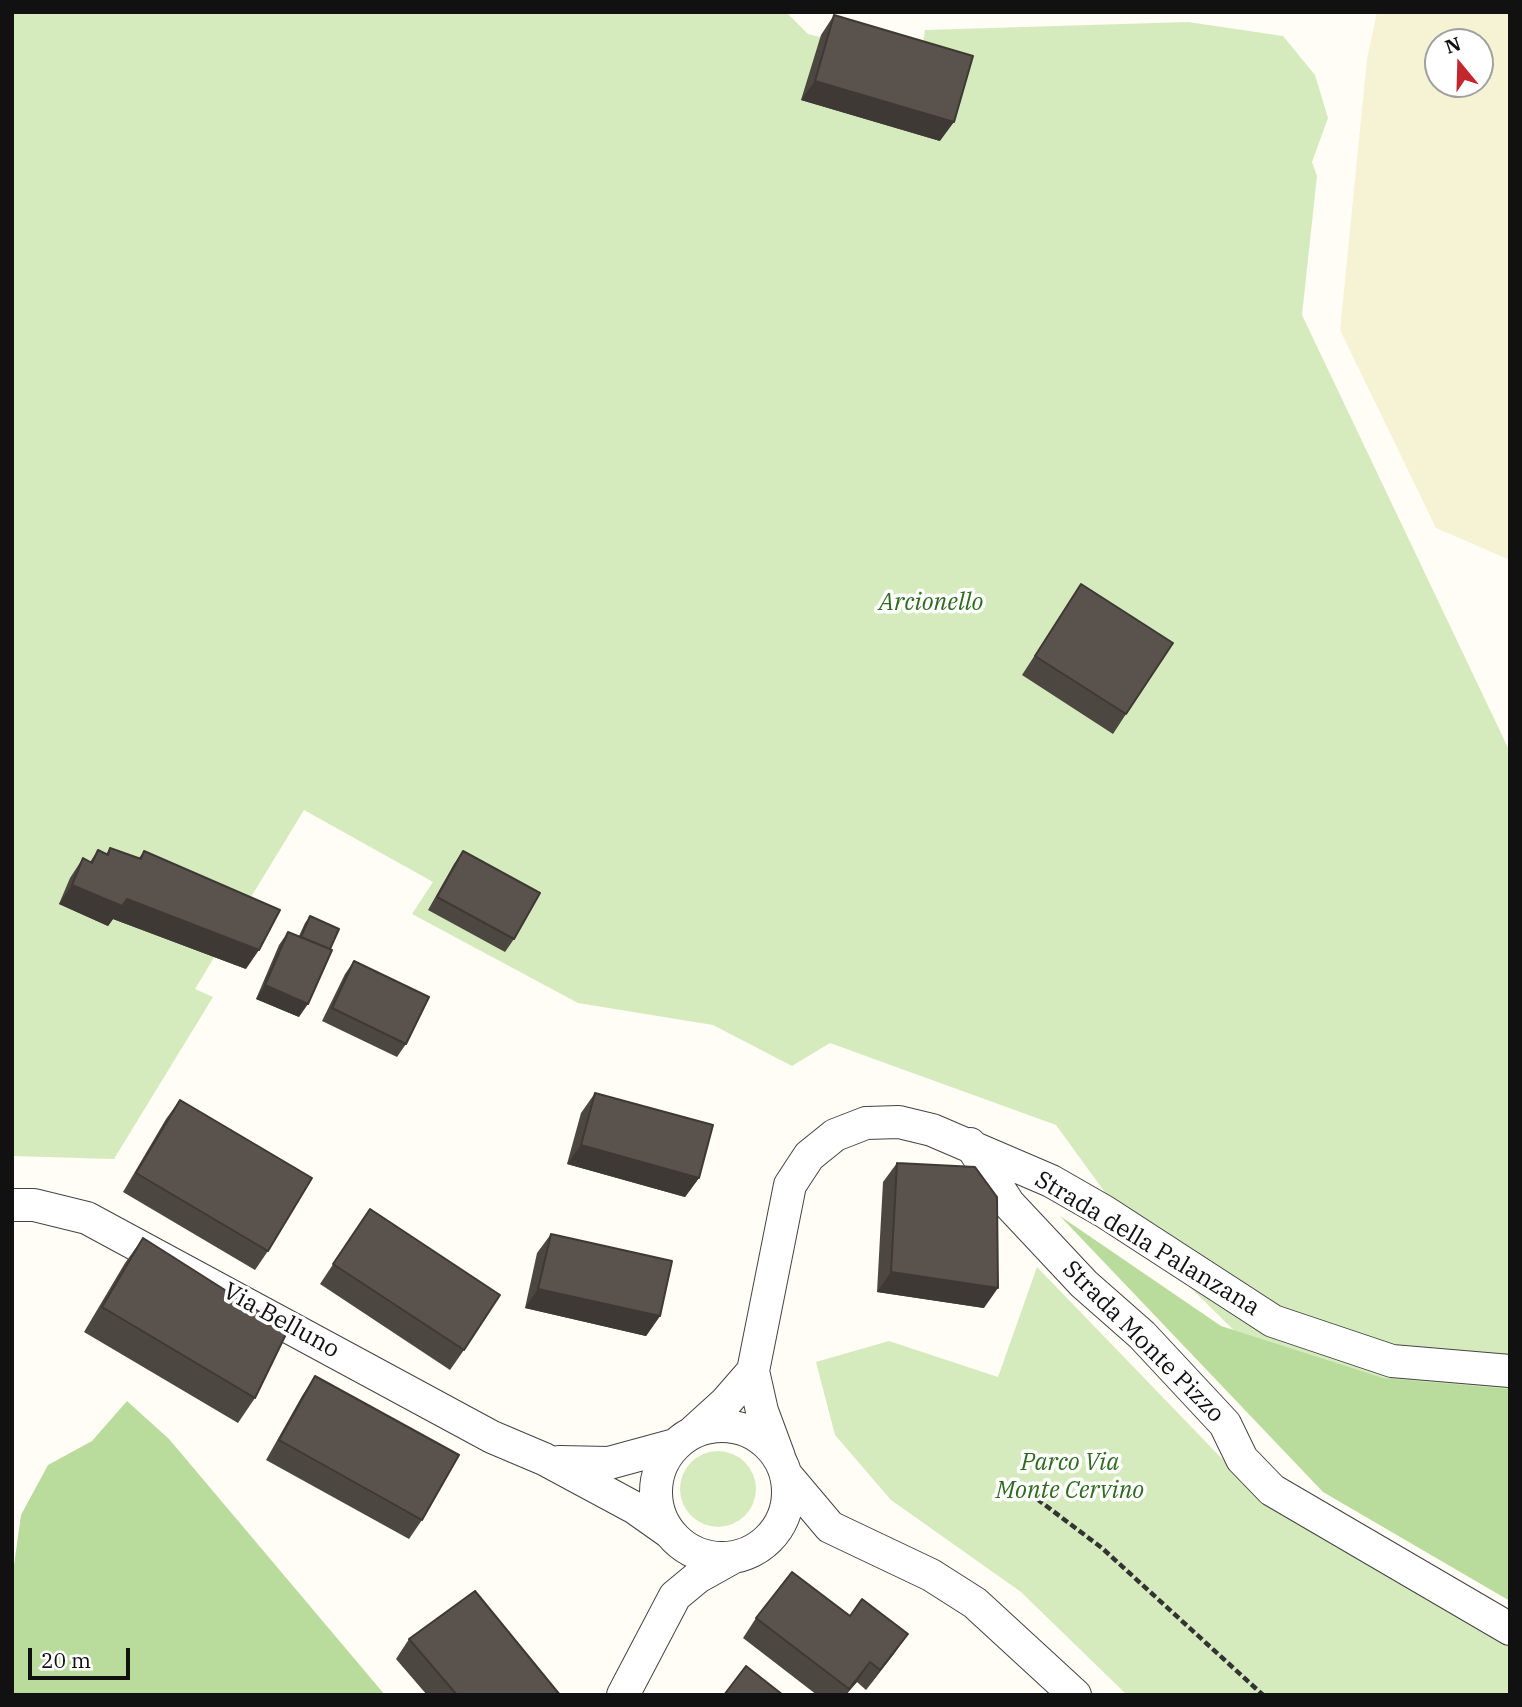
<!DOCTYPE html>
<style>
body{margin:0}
#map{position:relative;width:1522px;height:1707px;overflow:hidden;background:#fffdf5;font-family:"IBM Plex Serif",serif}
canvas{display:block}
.frame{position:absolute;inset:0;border:14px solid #111;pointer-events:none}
.north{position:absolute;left:1424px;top:28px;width:70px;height:70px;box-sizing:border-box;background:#fff;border:2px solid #a0a0a0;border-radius:50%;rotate:341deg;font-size:19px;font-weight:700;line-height:28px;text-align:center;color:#111}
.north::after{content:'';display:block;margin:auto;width:24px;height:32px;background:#c4262e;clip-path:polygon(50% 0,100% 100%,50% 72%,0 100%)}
.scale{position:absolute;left:28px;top:1648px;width:102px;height:32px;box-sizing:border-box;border:4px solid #111;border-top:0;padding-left:9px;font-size:21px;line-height:24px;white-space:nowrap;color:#111;-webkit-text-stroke:5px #fff;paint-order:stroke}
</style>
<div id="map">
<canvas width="1522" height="1707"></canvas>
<div class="frame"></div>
<div class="north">N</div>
<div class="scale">20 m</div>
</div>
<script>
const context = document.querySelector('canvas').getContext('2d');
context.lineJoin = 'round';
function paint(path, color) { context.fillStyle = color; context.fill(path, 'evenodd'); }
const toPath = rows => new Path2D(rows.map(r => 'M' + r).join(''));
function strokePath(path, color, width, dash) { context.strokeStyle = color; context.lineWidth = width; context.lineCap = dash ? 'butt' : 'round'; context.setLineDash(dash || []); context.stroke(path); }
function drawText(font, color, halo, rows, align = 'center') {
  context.font = font + ' "IBM Plex Serif",serif'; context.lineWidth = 7; context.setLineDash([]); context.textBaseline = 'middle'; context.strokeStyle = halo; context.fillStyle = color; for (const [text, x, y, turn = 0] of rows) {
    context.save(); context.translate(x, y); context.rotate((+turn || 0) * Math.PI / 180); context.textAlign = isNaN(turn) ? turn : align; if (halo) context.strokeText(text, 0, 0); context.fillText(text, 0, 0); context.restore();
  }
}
paint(toPath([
 [1377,12,1509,12,1510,15,1510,560,1436,528,1340,330,1367,59],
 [1438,42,1480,42,1480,84,1438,84]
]), '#f6f3d4');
paint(toPath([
 [12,12,786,12,808,34,920,62,925,30,1188,22,1283,36,1315,75,1328,118,1312,162,1317,176,1302,315,1510,752,1510,1535,1263,1359,1133,1231,1056,1125,830,1043,792,1066,713,1025,578,1003,412,914,433,882,304,810,195,989,213,997,114,1159,12,1156],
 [1037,1267,1260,1498,1510,1646,1510,1695,1127,1695,1021,1592,891,1500,835,1435,816,1362,889,1341,998,1377],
 '680 1489a38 38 0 1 1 76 0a38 38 0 1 1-76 0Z'
]), '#d5ebbd');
paint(toPath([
 [1060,1216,1221,1326,1383,1378,1510,1389,1510,1601,1323,1492],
 [127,1401,169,1439,385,1695,12,1695,12,1580,21,1515,48,1465,92,1441]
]), '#b9dc9c');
const street = toPath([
 [970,1144,1009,1204,1084,1284,1142,1335,1225,1424,1242,1459,1272,1490,1510,1629],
 [12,1205,34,1205,87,1218,492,1437,544,1459,635,1508,669,1532],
 '656 1492a66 66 0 1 1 132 0a66 66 0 1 1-132 0Z',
 [693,1432,726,1402,753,1371],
 [779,1457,762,1411,753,1371,790,1185,809,1156,835,1135,866,1123,899,1122,932,1130,1051,1181,1105,1212,1273,1321,1392,1361,1510,1371],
 [559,1462,609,1463,675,1445],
 [787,1476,830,1527,931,1575,975,1603,1075,1695],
 [623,1695,675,1596,698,1577,732,1558]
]);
strokePath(street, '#444', 34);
strokePath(toPath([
 [1037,1499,1102,1548,1263,1695]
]), '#333', 4.5, [7, 3.5]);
strokePath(street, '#fff', 32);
paint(toPath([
 [834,15,940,141,801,100,821,35],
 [1081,584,1126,714,1113,734,1022,675],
 [110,848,139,858,144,851,246,969,113,919,108,926,59,904,70,878,83,858,90,862,98,850,106,854],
 [463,851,514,939,505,952,428,910,454,864],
 [310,916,299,1017,256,999,279,945,288,932,299,936,305,923],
 [354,961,406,1044,397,1057,322,1021,345,974],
 [595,1093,699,1178,685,1197,567,1164,581,1113],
 [180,1100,268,1251,255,1270,123,1192,166,1119],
 [897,1163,984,1308,877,1292,883,1182],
 [357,1228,464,1350,450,1370,320,1284],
 [551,1234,660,1316,646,1336,525,1308,537,1253],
 [143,1238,255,1398,238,1423,84,1332,125,1263],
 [315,1376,422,1520,409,1539,266,1460,302,1396],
 [850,1616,908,1634,866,1690,857,1682,846,1695,817,1695,743,1638,756,1618],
 [409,1639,560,1695,427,1695,396,1659]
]), '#4d4742');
paint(toPath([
 [815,81,954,122,940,141,801,100],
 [72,885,127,899,259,950,246,969,113,919,108,926,59,904],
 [265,985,308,1004,299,1017,256,999],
 [581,1145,699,1178,685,1197,567,1164],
 [891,1272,998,1288,984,1308,877,1292],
 [538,1289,660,1316,646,1336,525,1308],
 [908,1634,894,1654,866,1690,880,1670],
 [870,1662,857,1682,845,1695]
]), '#3f3936');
const building = toPath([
 [834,15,973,56,954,122,815,81,834,15],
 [1081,584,1173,643,1126,714,1035,656,1081,584],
 [110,848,141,859,144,851,280,910,259,950,127,899,122,906,72,885,83,858,92,863,98,850,108,855,110,848],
 [463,851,540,893,514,939,437,897,463,851],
 [310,916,339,929,330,949,301,937,310,916],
 [288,932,332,950,308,1004,265,985,288,932],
 [354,961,429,997,406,1044,332,1008,354,961],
 [595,1093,713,1125,699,1178,581,1145,595,1093],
 [180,1100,312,1178,268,1251,136,1173,180,1100],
 [897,1163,975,1167,997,1197,998,1288,891,1272,897,1163],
 [370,1209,500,1295,464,1350,333,1264,370,1209],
 [551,1234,672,1261,660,1316,538,1289,551,1234],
 [143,1238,288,1330,255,1398,102,1307,143,1238],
 [315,1376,459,1455,422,1520,279,1440,315,1376],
 [792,1572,850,1616,862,1599,908,1634,880,1670,870,1662,849,1689,756,1618,792,1572],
 [475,1591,560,1695,457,1695,409,1639,475,1591],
 [746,1666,783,1695,724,1695,746,1666]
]);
paint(building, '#5a524d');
strokePath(building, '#3f3936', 2);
drawText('italic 24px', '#2f6b1f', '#fff', [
 ["Arcionello",931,603],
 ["Parco Via",1070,1463],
 ["Monte Cervino",1070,1491]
]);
drawText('24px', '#111', '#fff', [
 ["Strada della Palanzana",1147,1244,31],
 ["Via Belluno",281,1321,29],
 ["Strada Monte Pizzo",1143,1342,45]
]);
</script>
